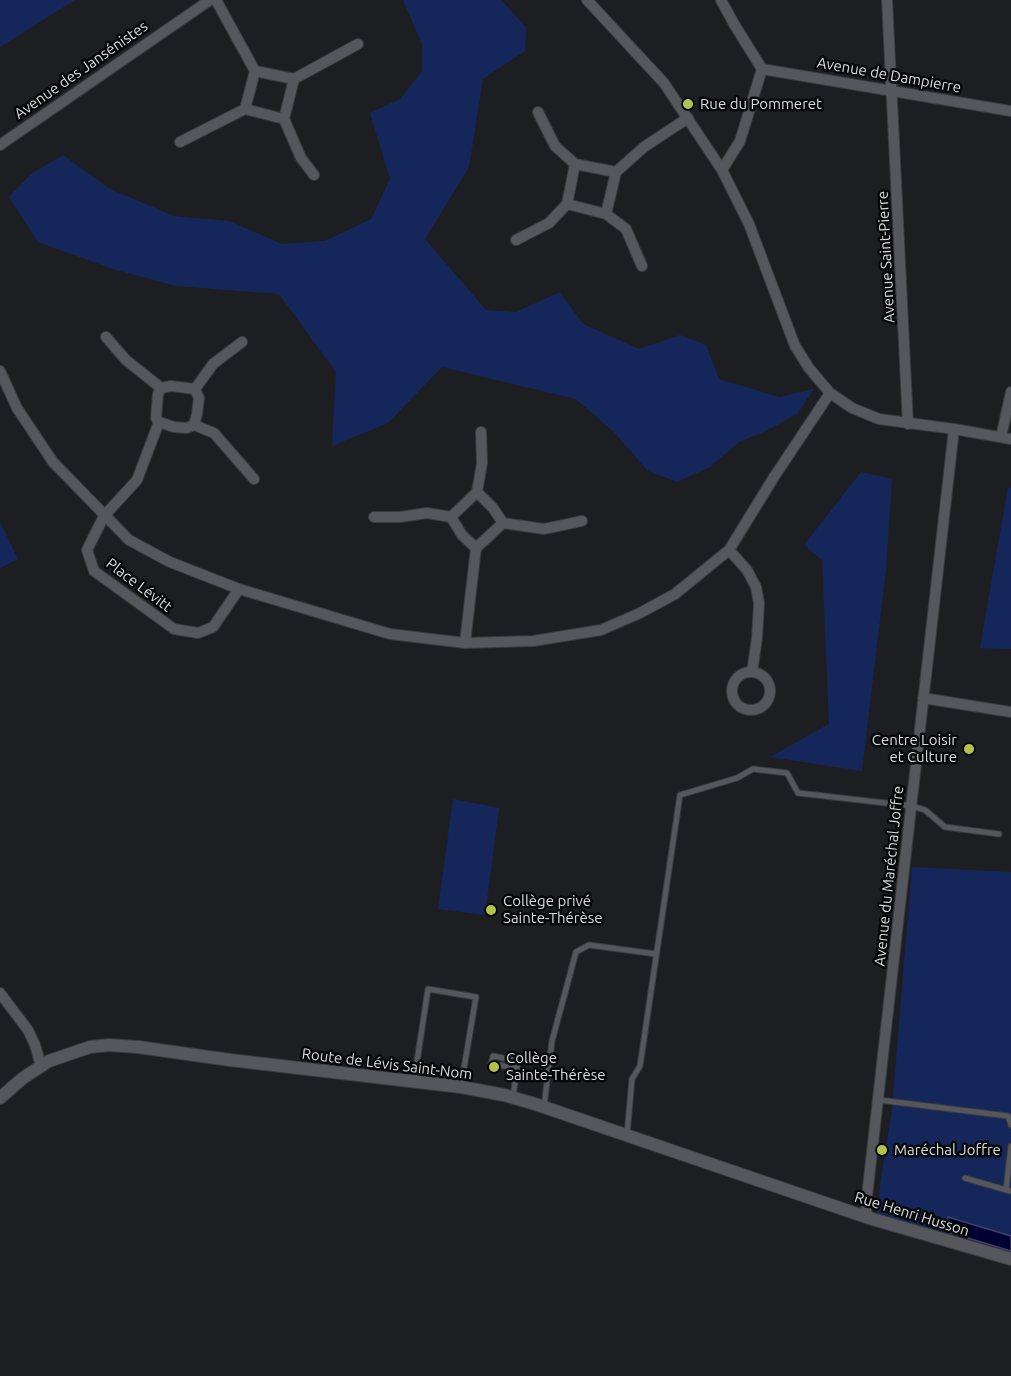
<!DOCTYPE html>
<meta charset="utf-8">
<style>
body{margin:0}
canvas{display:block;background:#1c1e22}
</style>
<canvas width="1011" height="1376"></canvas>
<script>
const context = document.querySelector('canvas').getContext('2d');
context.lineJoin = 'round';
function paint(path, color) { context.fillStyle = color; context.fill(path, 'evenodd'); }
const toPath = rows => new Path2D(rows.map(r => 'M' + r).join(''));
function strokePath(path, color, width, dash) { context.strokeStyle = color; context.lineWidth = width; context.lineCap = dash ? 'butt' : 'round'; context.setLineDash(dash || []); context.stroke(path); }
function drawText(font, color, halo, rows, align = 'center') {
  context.font = font + ' Ubuntu,sans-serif'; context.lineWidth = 5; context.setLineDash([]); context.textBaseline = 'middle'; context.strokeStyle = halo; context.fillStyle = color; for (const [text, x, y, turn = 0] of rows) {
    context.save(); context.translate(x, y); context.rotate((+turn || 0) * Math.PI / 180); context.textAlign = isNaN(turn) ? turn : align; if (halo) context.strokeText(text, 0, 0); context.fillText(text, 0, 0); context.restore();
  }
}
paint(toPath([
 [0,0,75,0,0,47],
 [403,0,501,0,526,27,525,51,483,79,469,167,425,239,486,310,516,312,560,292,583,324,639,349,680,335,706,345,719,379,779,397,814,389,797,414,764,432,739,442,710,467,677,482,648,471,614,432,576,399,442,367,388,423,332,446,336,372,279,294,177,286,116,270,38,242,9,197,31,174,63,155,110,189,174,216,229,221,282,244,325,241,371,219,390,179,370,113,400,99,422,71,422,44],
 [861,472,892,479,886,569,862,771,770,757,829,724,822,560,804,545],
 [1008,487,1011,488,1011,649,980,648],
 [0,522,18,559,0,568],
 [453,799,499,808,485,915,438,909],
 [912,867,1011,872,1011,1257,876,1212,892,1109]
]), '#15275a');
const water = toPath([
 [948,1217,1011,1236,1011,1251,945,1231,948,1217]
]);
paint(water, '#010033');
strokePath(water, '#424266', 1.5);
const service = toPath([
 [414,1081,428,989,476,997,461,1086],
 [513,1097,517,1068,518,1061,493,1056,491,1064,517,1068],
 [879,1100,1008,1116,1011,1125],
 [544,1106,552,1041,576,952,589,945,656,954],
 [627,1135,632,1079,640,1066,680,795,737,778,753,769,787,773,798,793,912,806,925,810,945,827,999,834],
 [1011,1146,1006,1190,1011,1191],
 [965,1178,1006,1190]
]);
const minor = toPath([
 [216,0,255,71],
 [587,0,664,83,722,170,749,224,795,346,809,368,830,393,852,408,879,419,954,429,1011,439],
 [721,0,734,24,762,69,740,141,722,170],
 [887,0,908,424],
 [762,69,1011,111],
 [294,79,284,119,301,158,314,175],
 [538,112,555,146,575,164,616,172],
 [284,119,245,109,255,71,294,79,358,44],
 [180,142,245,109],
 [0,145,210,0],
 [567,204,606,214,626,229,642,266],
 [606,214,616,172,644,147,688,118],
 [516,240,549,223,567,204,575,164],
 [106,337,126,360,161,388],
 [0,371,17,408,53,462,129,540,170,562,239,589,390,634,465,643,533,641,601,630,640,613,675,594,729,550,774,477,830,393],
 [161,388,158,394,156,418,159,422,174,427,187,428,194,425,197,414,199,398,195,389],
 [161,388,171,386,195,389],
 [195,389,213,364,242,342],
 [159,422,137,480,104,516,87,550,94,571,174,629,198,633,213,627,239,589],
 [194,425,214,433,254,479],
 [1001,437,1011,392],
 [477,492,493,508,503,523,476,548,462,535,451,517,477,492,482,463,481,432],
 [374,517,400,517,427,513,451,517],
 [503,523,544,529,582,521],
 [729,550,747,570,756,587,759,603,757,638,752,672],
 [465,643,476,548],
 '732 691a19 19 0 1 1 38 0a19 19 0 1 1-38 0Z',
 [923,698,1011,712],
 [0,993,28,1030,35,1045,41,1066],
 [869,1218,866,1211,867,1196,954,429]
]);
const tertiary = toPath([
 [0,1098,23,1078,49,1061,90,1047,109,1045,138,1047,230,1060,461,1087,504,1095,535,1104,869,1218,1011,1259]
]);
strokePath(service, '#3a3b3e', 7);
strokePath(minor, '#3a3b3e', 12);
strokePath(tertiary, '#3a3b3e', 14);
strokePath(service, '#55575c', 5);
strokePath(minor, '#55575c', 10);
strokePath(tertiary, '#55575c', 12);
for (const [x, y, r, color] of [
 [688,104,6,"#b3c24b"],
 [969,749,6,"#b3c24b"],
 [491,910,6,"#b3c24b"],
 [494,1067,6,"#b3c24b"],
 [882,1150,6,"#b3c24b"]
]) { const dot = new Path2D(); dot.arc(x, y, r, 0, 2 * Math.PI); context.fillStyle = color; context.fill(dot); strokePath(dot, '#07080a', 2); }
drawText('15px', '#dadbde', '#07080a', [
 ["Avenue des Jansénistes",81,70,-35],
 ["Avenue de Dampierre",889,75,10],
 ["Avenue Saint-Pierre",886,257,-93],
 ["Place Lévitt",139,585,37],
 ["Avenue du Maréchal Joffre",889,876,-84],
 ["Route de Lévis Saint-Nom",387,1064,7],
 ["Rue Henri Husson",912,1214,17]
]);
drawText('15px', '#dadbde', '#07080a', [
 ["Rue du Pommeret",700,104],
 ["Centre Loisir",957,740,"right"],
 ["et Culture",957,757,"right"],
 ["Collège privé",503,901],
 ["Sainte-Thérèse",503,918],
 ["Collège",506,1058],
 ["Sainte-Thérèse",506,1075],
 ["Maréchal Joffre",894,1150]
], 'left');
</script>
